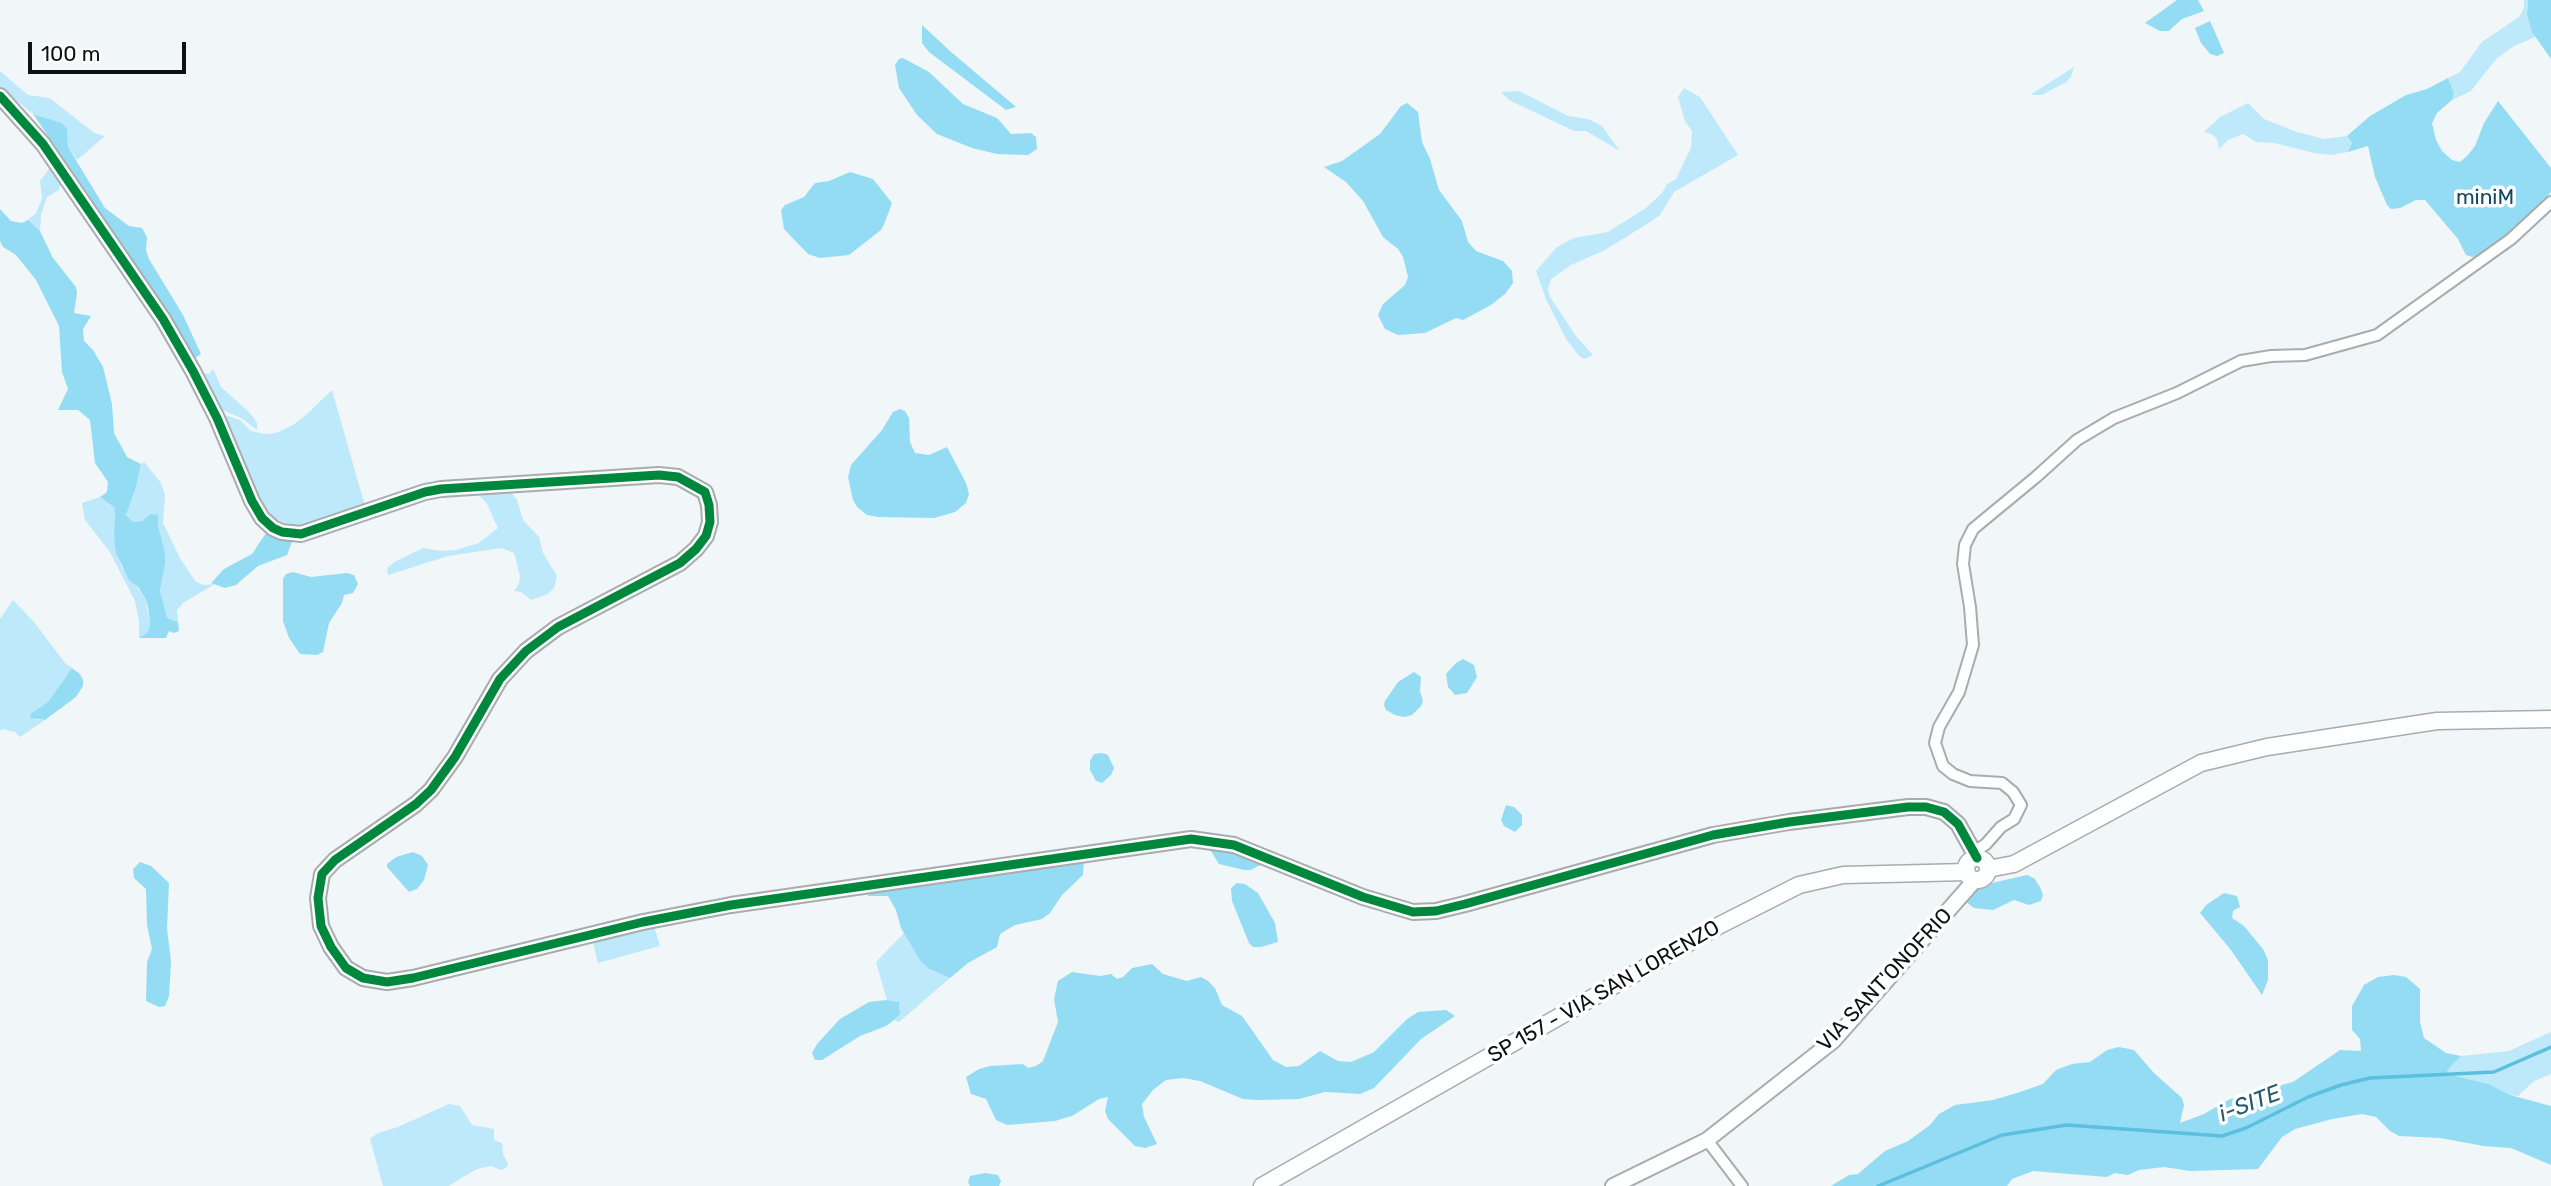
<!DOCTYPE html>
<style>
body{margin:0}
#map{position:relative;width:2551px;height:1186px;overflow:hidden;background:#f1f6f8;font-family:Rubik,sans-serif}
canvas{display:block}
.scale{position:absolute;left:28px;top:42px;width:158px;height:32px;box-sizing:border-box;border:4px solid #0e1113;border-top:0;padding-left:9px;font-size:21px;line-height:24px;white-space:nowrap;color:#0e1113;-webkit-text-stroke:5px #fff;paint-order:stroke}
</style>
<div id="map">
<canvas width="2551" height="1186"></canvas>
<div class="scale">100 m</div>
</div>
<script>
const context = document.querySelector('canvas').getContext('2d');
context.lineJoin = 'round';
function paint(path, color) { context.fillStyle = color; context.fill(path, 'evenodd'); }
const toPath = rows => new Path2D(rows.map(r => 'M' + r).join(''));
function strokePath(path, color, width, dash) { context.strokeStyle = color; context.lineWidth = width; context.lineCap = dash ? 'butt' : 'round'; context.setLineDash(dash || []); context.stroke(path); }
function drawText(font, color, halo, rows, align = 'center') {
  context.font = font + ' Rubik,sans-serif'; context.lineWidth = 7; context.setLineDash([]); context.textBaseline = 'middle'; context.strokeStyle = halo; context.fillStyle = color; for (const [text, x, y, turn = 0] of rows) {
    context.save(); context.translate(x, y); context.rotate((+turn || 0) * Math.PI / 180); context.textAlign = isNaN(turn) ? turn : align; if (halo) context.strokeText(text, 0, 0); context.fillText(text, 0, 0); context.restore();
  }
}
paint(toPath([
 [2524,0,2528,0,2527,14,2535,37,2514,46,2496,59,2471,91,2452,100,2454,93,2448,78,2460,72,2482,42,2519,17,2524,8],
 [2074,67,2071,77,2066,82,2042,95,2030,95],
 [0,71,28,95,50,98,94,133,105,136,77,160,68,147,67,129,62,123,33,114,0,87],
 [1684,88,1700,97,1738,155,1674,192,1660,215,1650,222,1605,250,1571,265,1551,279,1548,289,1550,297,1576,336,1593,355,1584,359,1579,356,1566,339,1546,299,1536,271,1557,247,1574,238,1608,232,1646,208,1662,193,1667,184,1676,179,1691,148,1692,131,1685,121,1678,97],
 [1519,91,1568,116,1588,119,1602,126,1620,151,1586,131,1574,131,1509,100,1501,92],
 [2248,103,2264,119,2297,132,2324,139,2347,136,2352,143,2348,152,2331,155,2314,153,2274,143,2256,142,2243,134,2228,140,2219,149,2217,139,2212,134,2204,132,2220,117],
 [51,166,61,180,59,190,47,197,41,215,40,231,28,220,36,213,42,199,40,181],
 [213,369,221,387,251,414,257,423,257,430,241,418,220,409,204,373,209,374],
 [332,390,365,506,305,526,286,523,276,519,260,502,222,414,240,420,251,431,265,434,276,433,293,425,308,413],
 [144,462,161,483,165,495,163,523,181,560,196,582,204,585,215,584,183,603,177,610,178,622,167,618,162,603,160,591,165,564,165,553,158,525,158,515,142,521,133,522,126,515,136,487,141,464],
 [509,490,517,500,523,520,539,537,543,553,557,576,554,588,548,594,531,600,521,592,514,591,519,584,520,576,514,553,502,548,448,556,388,575,387,568,396,561,423,548,441,551,456,550,479,543,498,528,486,502,476,493],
 [100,497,115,508,114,537,121,566,145,598,150,624,148,632,139,638,139,621,135,601,110,552,85,520,82,503],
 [13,600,34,622,65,663,72,668,48,702,30,714,38,720,45,720,20,737,15,732,2,729,0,731,0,619],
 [654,926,660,946,598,963,593,942],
 [904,933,921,962,929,969,950,978,899,1022,894,1020,900,1014,899,1002,887,1000,876,962],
 [2551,1032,2551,1074,2534,1081,2518,1096,2510,1095,2489,1084,2447,1074,2448,1069,2461,1056,2509,1051],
 [449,1104,460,1106,472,1125,494,1129,494,1140,502,1143,503,1154,508,1164,506,1168,501,1170,491,1166,477,1169,448,1186,383,1186,370,1139,378,1133,398,1127]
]), '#bde9fa');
paint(toPath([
 [2177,0,2198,0,2204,11,2182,19,2169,31,2160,31,2145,23],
 [2528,0,2551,0,2551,59,2532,32,2527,14],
 [2210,21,2218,39,2224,53,2217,56,2210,54,2201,43,2195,28],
 [922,25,950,51,1016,107,1006,110,929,52,922,43],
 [903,58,929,72,963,104,997,118,1011,134,1031,133,1036,137,1037,149,1028,155,997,154,972,148,937,134,917,115,899,88,895,65,899,59],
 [2448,78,2454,93,2452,100,2437,113,2432,123,2436,140,2442,151,2452,160,2460,162,2468,155,2475,146,2484,123,2498,101,2551,168,2551,192,2533,213,2515,231,2483,254,2473,257,2466,255,2458,239,2425,200,2416,200,2400,208,2391,209,2387,205,2375,177,2368,146,2348,152,2352,143,2347,136,2370,116,2406,95,2427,89],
 [1407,103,1418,112,1422,142,1430,159,1439,190,1462,221,1468,242,1476,251,1503,261,1512,271,1513,283,1505,294,1491,305,1463,320,1456,318,1425,333,1398,335,1385,329,1378,315,1383,304,1405,285,1408,277,1403,257,1398,249,1383,237,1363,201,1346,182,1324,167,1342,161,1380,134,1401,106],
 [33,114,62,123,67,129,68,147,105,208,129,226,142,228,147,237,146,250,149,259,183,315,201,354,194,359,90,197],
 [850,172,873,179,892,203,885,222,881,230,849,255,820,258,808,254,784,229,781,210,785,205,804,197,815,183,829,181],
 [0,209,11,221,22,223,28,220,40,231,53,258,76,287,77,293,74,313,91,316,83,329,84,341,93,350,103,367,112,404,114,433,127,457,141,464,136,487,126,515,133,522,142,521,151,514,158,515,158,525,165,553,165,564,160,591,167,618,178,622,179,631,174,633,169,631,166,638,139,638,148,632,150,624,148,607,145,598,138,587,129,580,116,553,114,537,115,508,100,497,107,492,108,482,95,463,90,420,78,410,58,410,68,389,62,372,59,326,36,280,16,255,3,247,0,241],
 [900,409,905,411,909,418,910,442,915,453,929,455,947,447,966,483,969,494,966,503,955,512,934,518,878,517,867,515,857,507,853,500,848,477,851,465,882,430,893,412],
 [268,530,293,539,287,555,258,566,236,585,225,588,211,583,224,569,252,554],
 [293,572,311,577,347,573,354,575,358,584,353,593,344,595,342,603,329,623,323,652,317,655,300,654,289,638,283,621,283,579,286,574],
 [1463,659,1474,665,1477,677,1467,693,1455,695,1448,687,1446,674,1456,663],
 [72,668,80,674,83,680,83,686,76,697,45,720,31,718,30,714,48,702],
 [1414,672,1421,677,1420,691,1423,701,1421,706,1412,715,1404,717,1395,715,1386,710,1384,705,1385,701,1398,682],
 [1102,753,1108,755,1114,768,1111,775,1102,783,1096,781,1090,770,1090,761,1094,754],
 [1506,805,1514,807,1522,815,1522,825,1515,832,1504,826,1501,820],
 [1232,847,1264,859,1262,864,1251,870,1244,870,1219,864,1209,848],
 [413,852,422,856,428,865,424,880,417,889,409,892,387,867,387,864,396,857],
 [1084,859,1083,875,1062,895,1050,913,1042,919,1015,925,1000,934,997,947,968,963,950,978,929,969,921,962,901,928,896,910,888,896,868,896,869,888],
 [140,862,151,866,169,883,167,928,171,962,169,996,165,1006,159,1007,146,1001,147,962,152,949,147,925,146,889,134,878,133,869],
 [2027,875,2034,878,2040,887,2043,895,2041,901,2029,905,2014,900,1993,910,1974,908,1966,902,1968,897,1983,885],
 [1237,883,1245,884,1258,893,1275,923,1278,942,1261,947,1253,947,1249,943,1232,901,1231,888],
 [2224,893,2237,896,2240,907,2233,911,2232,918,2244,926,2263,949,2268,960,2268,980,2262,995,2231,950,2200,913,2206,905],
 [1152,964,1163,974,1187,981,1201,977,1208,981,1215,988,1222,1005,1242,1016,1273,1060,1286,1067,1299,1066,1320,1051,1338,1061,1351,1062,1374,1052,1407,1019,1418,1012,1446,1010,1455,1016,1421,1039,1374,1088,1360,1094,1325,1092,1299,1099,1258,1100,1243,1099,1200,1081,1183,1078,1166,1080,1153,1090,1142,1104,1144,1117,1157,1144,1145,1148,1135,1146,1108,1119,1105,1111,1108,1097,1099,1099,1072,1116,1055,1121,1007,1125,996,1120,986,1099,971,1094,966,1077,979,1069,990,1066,1023,1064,1028,1068,1036,1066,1043,1061,1058,1022,1054,999,1058,981,1072,972,1100,976,1111,974,1117,979,1123,977,1132,968],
 [2394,975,2406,977,2420,989,2420,1022,2424,1038,2446,1053,2461,1056,2448,1069,2447,1074,2489,1084,2510,1095,2551,1106,2551,1165,2511,1148,2484,1146,2440,1138,2399,1136,2390,1131,2376,1117,2362,1114,2332,1119,2295,1129,2282,1137,2258,1169,2190,1171,2164,1167,2139,1170,2128,1175,2115,1173,2107,1177,2033,1171,2012,1179,2007,1186,1831,1186,1849,1175,1858,1174,1885,1151,1908,1141,1930,1125,1939,1114,1955,1105,1993,1100,2020,1092,2043,1084,2056,1070,2072,1064,2090,1062,2107,1050,2119,1047,2134,1050,2154,1073,2182,1098,2184,1105,2180,1123,2204,1114,2230,1099,2293,1082,2340,1050,2361,1051,2360,1039,2352,1030,2352,1006,2364,985,2378,977],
 [887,1000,899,1002,900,1014,894,1020,886,1026,860,1036,822,1060,815,1060,812,1053,817,1044,840,1019,869,1002],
 [985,1173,998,1175,1001,1181,999,1186,970,1186,968,1182,970,1176]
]), '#94dcf4');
strokePath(toPath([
 [1878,1186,2002,1135,2067,1125,2222,1136,2246,1128,2308,1097,2341,1085,2370,1078,2494,1072,2551,1047]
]), '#5bbfdd', 3.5);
const minor = toPath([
 [1974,852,1986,844,2001,827,2014,819,2021,805,2013,792,2002,783,1970,781,1953,774,1943,766,1935,743,1939,727,1959,692,1973,645,1970,607,1963,564,1965,545,1973,529,2036,477,2077,440,2114,418,2177,393,2241,361,2271,356,2305,355,2377,335,2511,239,2551,202],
 [1707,1140,1742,1186]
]);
const tertiary = toPath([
 [0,96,43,144,163,319,193,371,217,418,252,501,262,518,273,528,282,532,301,534,425,492,441,489,659,475,678,477,705,492,709,505,710,522,706,536,696,549,680,563,558,627,526,651,500,679,455,757,431,790,416,804,335,860,322,874,318,898,321,926,331,947,346,968,363,978,387,982,413,978,643,922,731,905,1191,839,1234,845,1363,897,1413,912,1436,911,1465,904,1713,835,1789,822,1908,807,1926,807,1944,812,1958,824,1977,858],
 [1613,1186,1707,1140,1833,1041,1975,880]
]);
const secondary = toPath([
 '1966 869a11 11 0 1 1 22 0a11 11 0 1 1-22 0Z',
 [1988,869,2014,864,2201,763,2267,747,2437,721,2551,719],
 [1262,1186,1720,925,1799,885,1843,875,1967,872]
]);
strokePath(minor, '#a8acad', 14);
strokePath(tertiary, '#a8acad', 18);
strokePath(secondary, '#a8acad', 19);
strokePath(minor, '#fdfefe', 10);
strokePath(tertiary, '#fdfefe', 14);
strokePath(secondary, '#fdfefe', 16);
strokePath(toPath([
 [0,96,43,144,163,319,193,371,217,418,252,501,262,518,273,528,282,532,301,534,425,492,441,489,659,475,678,477,705,492,709,505,710,522,706,536,696,549,680,563,558,627,526,651,500,679,455,757,431,790,416,804,335,860,322,874,318,898,321,926,331,947,346,968,363,978,387,982,413,978,643,922,731,905,1191,839,1234,845,1363,897,1413,912,1436,911,1465,904,1713,835,1789,822,1908,807,1926,807,1944,812,1958,824,1977,858]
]), '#00873e', 9);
drawText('21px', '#14495b', '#fff', [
 ["miniM",2485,198]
]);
drawText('21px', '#0e1113', '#fff', [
 ["VIA SANT'ONOFRIO",1885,980,-47],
 ["SP 157 - VIA SAN LORENZO",1604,992,-30]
]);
drawText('italic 23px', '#26596b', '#fff', [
 ["i-SITE",2250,1104,-21]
]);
</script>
